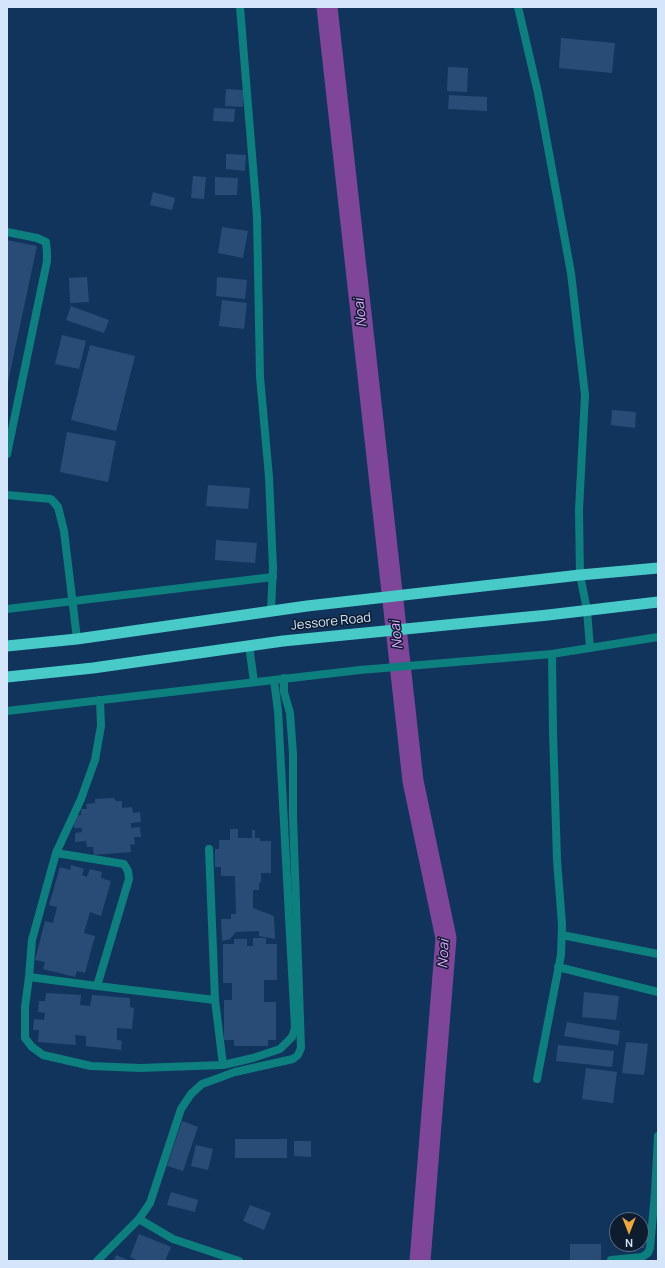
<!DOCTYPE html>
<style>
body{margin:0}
#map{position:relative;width:665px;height:1268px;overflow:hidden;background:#11345d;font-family:Manrope,sans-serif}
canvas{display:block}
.frame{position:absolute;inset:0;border:8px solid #d5e6fa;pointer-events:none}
.north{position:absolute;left:609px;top:1212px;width:40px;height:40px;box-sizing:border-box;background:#0d1c2e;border:1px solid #5d6d80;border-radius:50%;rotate:180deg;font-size:11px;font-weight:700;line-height:16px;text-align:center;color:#d5e6fa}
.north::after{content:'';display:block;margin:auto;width:14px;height:18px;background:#eda83c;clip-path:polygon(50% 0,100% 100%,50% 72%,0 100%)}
</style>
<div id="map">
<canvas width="665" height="1268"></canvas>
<div class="frame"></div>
<div class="north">N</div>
</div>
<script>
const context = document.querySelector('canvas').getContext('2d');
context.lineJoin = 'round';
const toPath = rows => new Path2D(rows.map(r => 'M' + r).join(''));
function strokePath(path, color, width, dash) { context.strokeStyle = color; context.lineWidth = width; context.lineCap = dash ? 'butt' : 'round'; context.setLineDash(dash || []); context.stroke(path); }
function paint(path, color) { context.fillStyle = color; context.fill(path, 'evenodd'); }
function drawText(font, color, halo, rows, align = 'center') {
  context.font = font + ' Manrope,sans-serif'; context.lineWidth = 3; context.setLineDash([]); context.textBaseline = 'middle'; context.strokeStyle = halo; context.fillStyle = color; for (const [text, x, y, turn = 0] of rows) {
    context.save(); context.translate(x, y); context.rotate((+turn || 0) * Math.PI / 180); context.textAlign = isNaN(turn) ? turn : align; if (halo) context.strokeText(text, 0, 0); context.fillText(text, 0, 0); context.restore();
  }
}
strokePath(toPath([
 [327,7,413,781,446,938,420,1261]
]), '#7e4599', 21);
paint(toPath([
 [561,38,615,43,612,73,559,68],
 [448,67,468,68,467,92,447,91],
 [226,89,244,90,243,107,225,106],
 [449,95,487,97,487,111,448,109],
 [214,108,235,109,234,122,213,121],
 [226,154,246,155,245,171,226,169],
 [193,176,206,177,204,199,191,198],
 [215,177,238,178,237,195,215,195],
 [153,192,175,198,172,210,150,205],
 [222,227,248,231,243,258,218,253],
 [7,240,37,246,8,382,7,382],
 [87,277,89,302,70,303,69,278],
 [217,277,247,280,245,299,216,296],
 [222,300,247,303,244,329,219,326],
 [71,306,109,320,104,333,66,320],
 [62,335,86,341,79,369,55,364],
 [90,345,135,356,116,431,71,420],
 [612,410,636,412,635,428,611,425],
 [67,432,116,441,108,482,60,472],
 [208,485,250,488,248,509,206,506],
 [216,540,257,543,255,563,215,560],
 [114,798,116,801,122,801,122,808,132,807,133,813,140,812,141,822,131,823,131,828,140,827,141,837,134,837,135,844,130,845,131,852,94,855,93,847,87,847,86,841,75,842,75,833,82,832,82,828,74,828,73,816,81,815,81,809,87,809,86,804,95,803,95,799],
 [230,829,238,829,238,838,252,838,252,830,255,830,255,838,260,838,260,841,271,841,271,873,261,873,261,882,259,883,259,890,253,890,253,908,274,916,275,939,259,936,259,931,236,932,230,939,222,941,221,919,231,919,231,914,236,914,235,876,221,876,221,867,215,867,215,849,219,849,219,840,230,840],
 [71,865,84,869,82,875,87,877,90,869,102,872,101,878,111,881,101,916,90,912,84,933,95,936,85,973,77,971,75,977,43,969,45,962,35,960,45,921,53,923,57,907,49,905,60,867,70,870],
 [253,938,266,938,266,944,277,944,277,980,264,980,264,1002,276,1002,276,1040,268,1040,268,1046,234,1046,234,1040,224,1040,224,1000,232,1000,232,983,223,983,223,944,234,944,234,939,247,939,247,946,253,946],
 [584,992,619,996,616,1020,582,1017],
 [46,993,81,995,80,1005,90,1006,92,995,130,998,130,1007,134,1008,132,1029,117,1028,117,1040,122,1041,121,1050,86,1046,86,1036,75,1035,76,1045,38,1042,39,1030,33,1030,34,1019,44,1020,45,1013,38,1012,39,1001,45,1001],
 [567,1022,620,1031,618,1045,564,1036],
 [626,1042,648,1044,644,1075,622,1073],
 [558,1045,614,1051,612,1067,556,1061],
 [586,1068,617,1072,613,1103,582,1099],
 [182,1121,198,1127,183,1171,167,1166],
 [235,1139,287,1139,287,1158,235,1158],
 [294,1141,311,1141,311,1157,294,1156],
 [196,1145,213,1149,208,1170,191,1166],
 [171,1192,198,1200,195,1212,167,1205],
 [250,1205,271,1213,264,1230,243,1221],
 [615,1224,617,1224,617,1244,641,1244,641,1225,645,1225,644,1248,614,1247],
 [139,1234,171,1247,165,1261,139,1261,130,1257],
 [570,1244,601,1244,601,1261,570,1261],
 [116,1255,130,1261,114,1261]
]), '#284c76');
strokePath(toPath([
 [7,609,273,577],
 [100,700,101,726,95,760,81,799,56,853,32,940,29,977,25,1007,25,1038,32,1047,43,1055,91,1066,140,1068,223,1065,253,1058,280,1049,292,1037,295,1028,278,711,274,680],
 [56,853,124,864,128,871,129,879,97,986,215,1000,209,849],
 [29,977,97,986],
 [215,1000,223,1065]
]), '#0c7f7e', 8);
strokePath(toPath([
 [518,7,538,93,571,273,585,395,579,510,580,575,587,610,590,648],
 [7,232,37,238,46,242,47,252,47,261,7,454],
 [7,495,51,499,58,507,64,531,77,639],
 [562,935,658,954],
 [558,967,658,992],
 [537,1079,561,955,562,924,557,860,553,732,552,654],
 [139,1219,173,1239,239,1261],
 [611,1260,642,1257,648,1253,650,1248,655,1193,658,1136],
 [97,1261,139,1219,150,1203,181,1109,191,1094,202,1084,235,1072,293,1059,298,1055,301,1048,293,816,293,754,290,713,284,692,284,678]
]), '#0c7f7e', 8);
strokePath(toPath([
 [240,7,257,216,260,377,269,477,273,568,271,610],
 [249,645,254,682],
 [7,711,360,670,552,654,658,637]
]), '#0c7f7e', 8);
strokePath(toPath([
 [7,646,77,639,307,606,580,575,658,568],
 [7,677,93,668,283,641,548,615,658,602]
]), '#48cac9', 11);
drawText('13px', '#d5e6fa', '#0d1c2e', [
 ["Jessore Road",331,622,-6]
]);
drawText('italic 14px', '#e1a6fe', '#0d1c2e', [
 ["Noai",361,313,-96],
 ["Noai",397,635,-96],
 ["Noai",444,954,-87]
]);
</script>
